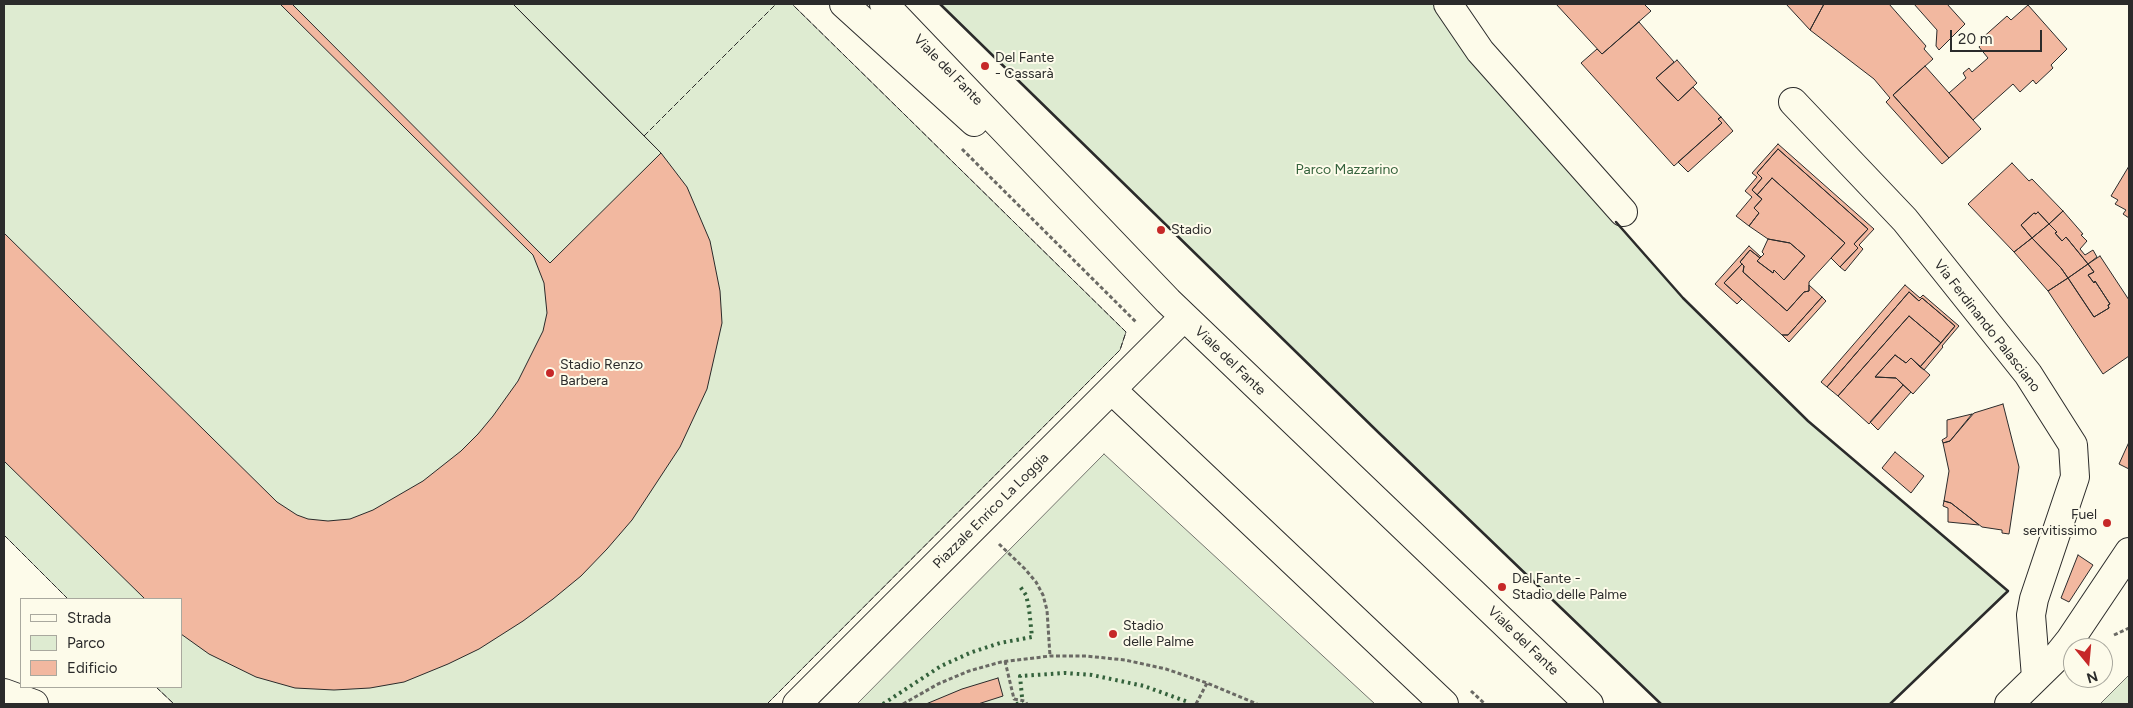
<!DOCTYPE html>
<meta charset="utf-8">
<style>
body{margin:0}
#map{position:relative;width:2133px;height:708px;overflow:hidden;background:#fdfbea;font-family:Figtree,sans-serif}
canvas{display:block}
.frame{position:absolute;inset:0;border:5px solid #2b2b2b;pointer-events:none}
.legend{position:absolute;left:20px;top:598px;width:162px;height:90px;box-sizing:border-box;background:#fdfbea;border:1px solid #a9a89e;margin:0;padding:6px 9px;list-style:none;font-size:15px;color:#2b2b2b}
.legend li{display:flex;align-items:center;gap:10px;height:25px}
.legend b{width:25px;border:1px solid #a9a89e}
.north{position:absolute;left:2063px;top:638px;width:50px;height:50px;box-sizing:border-box;background:#fdfbea;border:1px solid #a9a89e;border-radius:50%;rotate:163deg;font-size:14px;font-weight:700;line-height:20px;text-align:center;color:#2b2b2b}
.north::after{content:'';display:block;margin:auto;width:18px;height:22px;background:#c62828;clip-path:polygon(50% 0,100% 100%,50% 72%,0 100%)}
.scale{position:absolute;left:1950px;top:30px;width:92px;height:22px;box-sizing:border-box;border:2px solid #2b2b2b;border-top:0;padding-left:6px;font-size:15px;line-height:18px;white-space:nowrap;color:#2b2b2b;-webkit-text-stroke:4px #fdfbea;paint-order:stroke}
</style>
<div id="map">
<canvas width="2133" height="708"></canvas>
<div class="frame"></div>
<ul class="legend">
<li><b style="height:6px;background:#fdfbea"></b>Strada</li>
<li><b style="height:14px;background:#deebd1"></b>Parco</li>
<li><b style="height:14px;background:#f2b8a0"></b>Edificio</li>
</ul>
<div class="north">N</div>
<div class="scale">20 m</div>
</div>
<script>
const context = document.querySelector('canvas').getContext('2d');
context.lineJoin = 'round';
function paint(path, color) { context.fillStyle = color; context.fill(path, 'evenodd'); }
const toPath = rows => new Path2D(rows.map(r => 'M' + r).join(''));
function strokePath(path, color, width, dash) { context.strokeStyle = color; context.lineWidth = width; context.lineCap = dash ? 'butt' : 'round'; context.setLineDash(dash || []); context.stroke(path); }
function drawText(font, color, halo, rows, align = 'center') {
  context.font = font + ' Figtree,sans-serif'; context.lineWidth = 4; context.setLineDash([]); context.textBaseline = 'middle'; context.strokeStyle = halo; context.fillStyle = color; for (const [text, x, y, turn = 0] of rows) {
    context.save(); context.translate(x, y); context.rotate((+turn || 0) * Math.PI / 180); context.textAlign = isNaN(turn) ? turn : align; if (halo) context.strokeText(text, 0, 0); context.fillText(text, 0, 0); context.restore();
  }
}
const green = toPath([
 [4,4,792,4,1126,332,1120,350,767,704,174,704,156,687,181,687,181,599,68,599,4,535,4,4],
 [940,4,1434,4,1468,56,1683,298,1808,421,2008,591,1890,704,1661,704,1379,433,940,4],
 [1104,454,1375,704,857,704,1104,454],
 [2129,675,2129,704,2100,704,2129,675]
]);
paint(green, '#deebd1');
strokePath(green, '#74746e', 1);
const building = toPath([
 [280,4,513,4,661,153,687,187,710,241,720,291,722,323,707,389,680,447,632,520,607,549,581,576,553,599,523,621,479,649,448,664,404,682,370,688,334,690,295,688,256,677,209,654,181,634,181,599,145,599,4,461,4,233,277,502,297,515,308,519,328,521,350,519,373,510,423,481,461,451,478,434,493,416,518,381,543,331,547,313,544,283,533,255,280,4],
 [292,4,513,4,661,153,550,263,292,4],
 [1556,4,1644,4,1651,11,1602,54,1556,4],
 [1786,4,1824,4,1810,30,1786,4],
 [1824,4,1889,4,1926,46,1924,49,1933,59,1893,95,1949,158,1942,164,1886,102,1890,98,1874,79,1810,30,1824,4],
 [1914,4,1947,4,1965,24,1939,50,1936,46,1937,30,1914,4],
 [2028,5,2067,49,2051,65,2053,68,2036,84,2033,80,2020,92,2013,84,1973,120,1949,93,1966,78,1963,73,1969,68,1972,72,1988,58,1979,47,1982,43,1980,40,2007,16,2011,20,2028,5],
 [1639,22,1674,62,1656,78,1678,101,1693,87,1721,117,1718,119,1722,123,1674,166,1581,63,1597,49,1602,54,1639,22],
 [1677,60,1697,83,1678,101,1656,78,1677,60],
 [1925,66,1981,129,1949,158,1893,95,1925,66],
 [1721,117,1733,131,1688,172,1678,162,1722,123,1718,119,1721,117],
 [1778,144,1874,229,1859,245,1863,249,1845,271,1840,267,1858,248,1854,244,1868,229,1778,149,1757,173,1762,178,1752,190,1762,199,1754,208,1759,213,1749,226,1736,216,1752,197,1745,191,1757,177,1752,173,1778,144],
 [1778,149,1868,229,1854,244,1858,248,1840,267,1831,258,1845,243,1772,178,1757,195,1752,190,1762,178,1757,173,1778,149],
 [2012,163,2029,181,2032,179,2063,211,2049,224,2038,212,2036,214,2034,213,2021,225,2032,238,2014,252,1968,204,2012,163],
 [2129,166,2129,218,2123,214,2126,210,2115,204,2118,200,2111,196,2129,166],
 [1772,178,1845,243,1809,282,1809,291,1804,292,1787,311,1743,272,1744,266,1740,262,1750,250,1760,258,1757,261,1773,273,1774,270,1784,280,1805,256,1790,243,1768,239,1749,226,1759,213,1754,208,1762,199,1757,195,1772,178],
 [2063,211,2083,234,2081,235,2087,241,2080,249,2085,255,2093,250,2097,257,2088,264,2066,237,2062,241,2055,233,2057,232,2049,224,2063,211],
 [2038,212,2049,224,2032,238,2021,225,2034,213,2036,214,2038,212],
 [2049,224,2057,232,2055,233,2062,241,2066,237,2088,264,2068,278,2061,268,2032,238,2049,224],
 [2032,238,2061,268,2068,278,2048,291,2014,252,2032,238],
 [1768,239,1790,243,1805,256,1784,280,1774,270,1773,273,1757,261,1764,254,1762,252,1768,239],
 [1749,246,1761,257,1760,258,1750,250,1740,262,1742,264,1724,283,1742,299,1737,304,1715,284,1749,246],
 [2100,256,2129,300,2129,356,2103,374,2048,291,2068,278,2094,317,2109,308,2108,305,2110,304,2095,281,2094,283,2088,275,2094,272,2088,264,2100,256],
 [1742,264,1744,266,1743,272,1787,311,1804,292,1809,291,1809,285,1822,297,1788,335,1782,335,1724,283,1742,264],
 [2088,264,2094,272,2088,275,2094,283,2095,281,2110,304,2108,305,2109,308,2094,317,2068,278,2088,264],
 [1905,285,1920,298,1923,295,1959,326,1942,346,1943,347,1924,370,1920,367,1955,326,1922,298,1919,301,1909,292,1827,387,1821,382,1905,285],
 [1909,292,1919,301,1922,298,1955,326,1941,343,1909,316,1838,396,1827,387,1909,292],
 [1822,297,1826,301,1789,342,1782,335,1788,335,1822,297],
 [1909,316,1941,343,1920,367,1911,358,1906,363,1895,355,1875,377,1896,378,1903,385,1869,424,1838,396,1909,316],
 [1895,355,1906,363,1911,358,1930,375,1913,394,1896,378,1875,377,1895,355],
 [1903,385,1911,392,1878,430,1870,422,1903,385],
 [2003,404,2019,467,2009,534,2002,533,2002,530,1982,527,1951,503,1944,501,1949,471,1943,443,1950,441,1974,413,2003,404],
 [1972,414,1950,441,1943,443,1942,440,1947,437,1947,420,1972,414],
 [2129,442,2129,469,2119,464,2129,442],
 [1895,452,1924,476,1911,493,1882,468,1895,452],
 [1944,501,1951,503,1979,525,1948,522,1948,508,1943,506,1944,501],
 [2078,555,2093,565,2069,602,2061,598,2078,555],
 [998,678,1003,696,978,704,926,704,962,689,998,678]
]);
paint(building, '#f2b8a0');
strokePath(building, '#2b2b2b', 1);
const minor = toPath([
 [844,4,974,122],
 [884,4,1168,301,1589,704],
 [1448,4,1480,51,1623,212],
 [1793,102,1905,220,2028,374,2073,445,2075,477,2034,599,2031,615,2036,677],
 [1112,390,1444,704],
 [4,693,34,704],
 [797,704,1184,317],
 [2009,704,2054,660,2070,640,2129,552]
]);
strokePath(minor, '#2b2b2b', 30);
strokePath(toPath([
 [962,149,1137,323],
 [999,544,1025,569,1036,582,1043,595,1047,610,1050,656],
 [2114,635,2129,628],
 [1005,661,1014,699,1025,701,1027,704],
 [1471,691,1485,704],
 [903,704,938,684,969,671,1001,662,1050,656,1086,656,1125,660,1166,669,1207,683,1257,704],
 [1196,704,1207,683]
]), '#6a6964', 3, [4, 2.5]);
strokePath(minor, '#fdfbea', 28);
strokePath(toPath([
 [1022,697,1020,676,1065,673,1092,675,1144,686,1188,702,1188,704],
 [883,704,941,666,972,652,1000,643,1032,637,1029,608,1026,595,1019,585],
 [1016,704,1023,703]
]), '#34623c', 4, [2.5, 4]);
strokePath(toPath([
 [644,136,776,4],
 [4,535,68,599],
 [156,687,174,704],
 [767,704,1120,350,1126,332,792,4]
]), '#2b2b2b', 1, [6, 2.5]);
strokePath(toPath([
 [940,4,1379,433,1661,704],
 [1616,222,1683,298,1808,421,2008,591,1890,704]
]), '#2b2b2b', 2.5);
for (const [x, y, r, color] of [
 [985,66,5,"#c62828"],
 [1161,230,5,"#c62828"],
 [550,373,5,"#c62828"],
 [2107,523,5,"#c62828"],
 [1502,587,5,"#c62828"],
 [1113,634,5,"#c62828"]
]) { const dot = new Path2D(); dot.arc(x, y, r, 0, 2 * Math.PI); context.fillStyle = color; context.fill(dot); strokePath(dot, '#fdfbea', 2); }
drawText('14px', '#2b2b2b', '#fdfbea', [
 ["Del Fante",995,58],
 ["- Cassarà",995,74],
 ["Stadio",1171,230],
 ["Stadio Renzo",560,365],
 ["Barbera",560,381],
 ["Fuel",2097,515,"right"],
 ["servitissimo",2097,531,"right"],
 ["Del Fante -",1512,579],
 ["Stadio delle Palme",1512,595],
 ["Stadio",1123,626],
 ["delle Palme",1123,642]
], 'left');
drawText('14px', '#2b2b2b', '#fdfbea', [
 ["Viale del Fante",948,70,46],
 ["Via Ferdinando Palasciano",1987,326,52],
 ["Viale del Fante",1230,361,44],
 ["Piazzale Enrico La Loggia",991,511,-45],
 ["Viale del Fante",1523,641,44]
]);
drawText('14px', '#34623c', '#fdfbea', [
 ["Parco Mazzarino",1347,170]
]);
</script>
